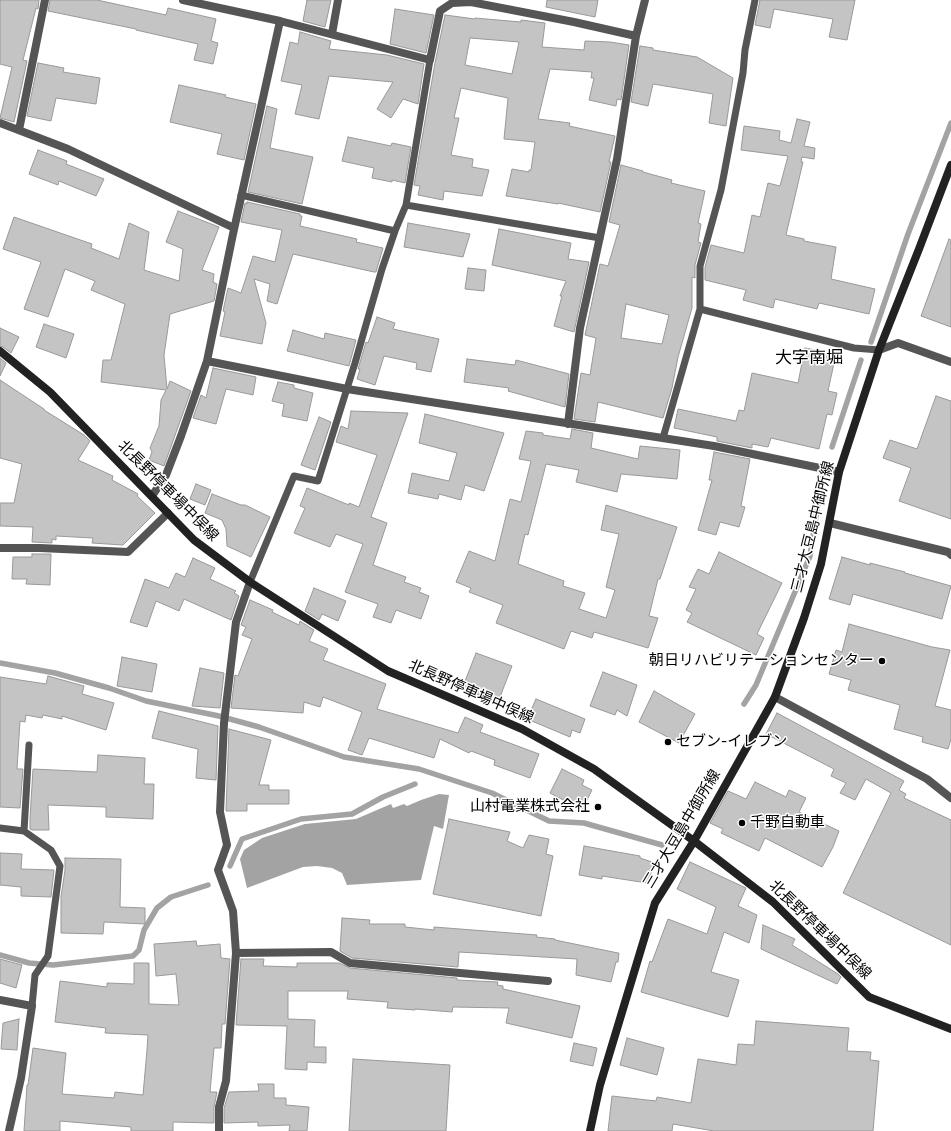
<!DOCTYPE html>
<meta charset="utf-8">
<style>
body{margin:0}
canvas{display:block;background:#fff}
</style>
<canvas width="951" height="1131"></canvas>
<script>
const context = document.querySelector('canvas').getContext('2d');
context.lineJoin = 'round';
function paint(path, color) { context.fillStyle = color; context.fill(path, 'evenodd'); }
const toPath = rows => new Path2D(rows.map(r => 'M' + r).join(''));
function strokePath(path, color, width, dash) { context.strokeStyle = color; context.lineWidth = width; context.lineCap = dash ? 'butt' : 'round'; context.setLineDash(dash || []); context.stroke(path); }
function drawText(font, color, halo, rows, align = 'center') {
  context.font = font + ' Figtree,"Noto Sans JP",sans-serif'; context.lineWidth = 3; context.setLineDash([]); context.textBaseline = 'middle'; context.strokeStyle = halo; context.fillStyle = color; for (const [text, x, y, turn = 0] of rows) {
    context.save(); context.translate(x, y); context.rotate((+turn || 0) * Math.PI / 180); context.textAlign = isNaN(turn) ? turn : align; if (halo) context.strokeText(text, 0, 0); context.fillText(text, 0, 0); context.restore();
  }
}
paint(toPath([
 [439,794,449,795,443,829,434,826,421,880,347,885,342,873,332,868,317,866,303,867,247,888,240,859,244,850,262,838,305,824,356,819,391,804,393,808,404,804,407,806,421,800]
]), '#a3a3a3');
strokePath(toPath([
 [871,342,908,234,951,123],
 [832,447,861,360],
 [0,663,55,673,109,688,146,701,219,716,259,727,344,757,419,769,492,793,549,821,584,823,662,845],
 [744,704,756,685,810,556,822,478],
 [230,866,242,839,301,819,352,814,383,797,415,784],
 [0,955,29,963,53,965,133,956,139,950,144,930,157,908,171,897,208,885]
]), '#a3a3a3', 5.5);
const building = toPath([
 [0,0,39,0,38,9,36,8,23,60,27,61,14,122,0,118,12,67,0,64,0,0],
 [50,0,97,0,166,15,168,8,216,19,211,41,218,43,213,64,194,60,198,44,136,30,136,29,48,11,50,0],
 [307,0,331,0,325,27,303,21,307,0],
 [547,0,598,0,595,17,546,7,547,0],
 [760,0,855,0,847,40,829,37,833,19,774,9,770,28,755,25,760,0],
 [395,9,434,15,426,53,390,44,395,9],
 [445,15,475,19,475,18,521,22,521,20,545,23,542,47,584,50,585,41,610,42,629,45,621,100,617,99,616,106,589,100,594,78,591,78,592,72,550,69,538,119,570,123,569,126,615,136,609,162,611,162,600,212,558,203,558,204,506,196,512,169,529,172,529,170,531,170,535,142,504,139,508,98,461,88,454,118,459,118,451,155,473,159,472,167,489,170,482,196,444,191,443,200,418,195,420,186,414,185,435,63,445,15],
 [470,38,519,42,512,74,465,65,470,38],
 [300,32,331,41,329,49,387,55,424,64,418,104,403,99,391,118,377,109,393,82,329,76,319,119,295,114,302,85,281,81,290,42,298,44,300,32],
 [640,46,653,48,653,50,697,57,733,78,726,126,709,123,713,94,653,84,648,106,631,102,640,46],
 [38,63,64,68,63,72,100,78,96,104,56,98,51,121,27,116,38,63],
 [179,85,226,95,225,97,256,104,244,160,217,154,222,134,170,122,179,85],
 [267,106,277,109,270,148,313,157,302,204,248,192,267,106],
 [797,119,810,122,804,146,815,148,814,159,802,157,801,162,803,162,786,235,804,239,804,241,836,247,831,279,875,289,869,314,819,303,817,309,775,299,773,308,743,300,746,290,705,280,705,267,711,245,744,253,752,215,760,217,768,183,780,186,788,156,741,150,744,126,780,131,779,140,791,143,797,119],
 [348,137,391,146,392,143,411,147,405,183,392,180,392,182,372,178,374,168,342,161,348,137],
 [38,150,67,161,66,164,104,179,96,196,59,181,58,185,29,174,38,150],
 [621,165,643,171,643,172,672,180,671,183,705,191,698,223,701,224,698,242,701,243,695,265,695,278,692,277,692,308,678,357,672,388,663,418,598,402,595,422,574,419,581,373,590,375,596,338,585,335,600,264,608,266,620,225,609,222,621,165],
 [626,304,669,315,662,344,621,338,626,304],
 [247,202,300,214,300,216,302,216,300,226,357,239,356,242,383,248,376,272,374,272,293,254,277,304,267,301,270,284,254,279,266,323,262,344,220,336,225,312,223,311,228,288,241,293,253,256,275,262,282,230,241,222,245,203,247,204,247,202],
 [178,211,219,227,202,270,214,274,213,282,217,284,214,301,170,314,164,355,167,389,170,381,191,391,164,466,149,460,152,452,150,448,159,426,161,400,166,390,101,382,103,360,111,360,125,304,91,290,95,281,65,269,48,317,24,309,41,262,3,249,14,217,92,244,91,248,119,259,129,223,149,232,144,270,179,281,183,249,166,242,178,211],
 [408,223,470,234,463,257,404,247,408,223],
 [499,229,571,243,568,259,589,262,574,332,554,326,562,296,560,296,566,281,492,265,499,229],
 [949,239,951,240,951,327,921,316,949,239],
 [468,268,486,270,484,291,465,289,468,268],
 [377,317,395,323,393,329,439,339,431,372,416,369,417,363,384,356,375,385,357,379,360,369,358,369,366,342,368,343,377,317],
 [44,324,74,334,66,358,36,347,44,324],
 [0,328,19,337,11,353,3,347,0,346,0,328],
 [293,330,324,339,325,333,356,340,349,366,287,351,293,330],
 [805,348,836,354,828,391,837,393,832,415,827,414,819,449,771,438,768,447,752,444,752,448,717,441,717,437,674,428,678,409,736,421,739,410,744,411,752,373,798,383,805,348],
 [0,358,6,363,0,376,0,358],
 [467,359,515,365,516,360,569,374,565,407,508,391,509,388,464,382,467,359],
 [213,368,256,377,253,395,226,389,216,424,193,418,201,395,206,398,213,368],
 [0,380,44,409,44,410,84,435,90,441,78,460,113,476,112,480,138,494,137,496,155,513,123,545,92,543,93,538,56,536,56,540,52,539,52,543,32,542,33,527,0,526,0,503,14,503,22,464,0,458,0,380],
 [278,382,294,385,294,388,313,393,307,421,282,416,284,404,272,401,278,382],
 [936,396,951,401,951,519,899,501,911,468,883,458,890,440,917,449,936,396],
 [351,411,408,413,371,517,387,523,373,565,406,577,404,582,421,588,419,592,429,596,421,619,396,610,391,623,373,617,378,604,345,592,363,544,336,534,330,547,294,533,305,508,300,506,307,488,349,505,349,503,359,507,377,455,336,442,341,426,348,429,351,411],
 [425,414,504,433,484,491,465,485,461,500,439,494,438,499,408,493,412,473,449,481,457,453,419,443,425,414],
 [319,417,331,422,315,470,301,465,319,417],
 [572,429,593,433,591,448,638,459,640,446,680,450,677,479,621,474,617,492,576,482,579,470,546,464,528,535,525,534,518,564,564,581,563,586,585,593,579,609,606,618,615,590,606,587,619,534,601,530,606,505,677,527,660,579,658,579,649,616,658,618,648,648,594,632,592,638,571,631,564,649,496,623,503,605,469,592,471,588,456,582,469,551,495,561,510,499,521,502,531,461,519,459,526,431,543,433,543,435,570,439,572,429],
 [714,452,750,459,741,506,745,507,739,527,720,522,716,535,698,530,712,480,709,480,714,452],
 [196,484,211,490,205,505,190,499,196,484],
 [212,494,241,505,245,505,270,517,251,557,227,546,226,529,222,520,205,513,212,494],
 [719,552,782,583,757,634,764,638,756,655,687,622,692,613,686,610,696,589,689,587,698,569,709,574,719,552],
 [32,554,51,554,50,585,26,584,27,579,12,579,13,557,32,557,32,554],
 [842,557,870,565,870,563,905,572,905,573,951,586,942,619,853,594,850,605,829,599,842,557],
 [193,558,215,568,210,579,236,591,234,593,239,596,231,620,184,599,179,611,156,601,147,627,130,622,145,579,169,588,176,573,185,577,193,558],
 [314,588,346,601,338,621,322,614,319,620,305,611,314,588],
 [250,600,273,610,272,612,299,625,300,621,314,630,309,641,328,649,323,660,386,684,377,709,458,733,465,717,483,725,480,732,539,754,530,778,494,765,495,760,471,751,469,753,440,739,434,758,369,738,362,755,348,750,362,712,323,697,320,707,304,702,303,713,231,708,235,675,238,676,252,639,242,635,246,627,241,625,250,600],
 [849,624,932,647,950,650,935,706,951,710,951,739,948,749,922,742,923,737,894,729,900,705,848,690,851,680,829,674,836,650,842,652,849,624],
 [476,653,512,666,498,702,462,689,476,653],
 [122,657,157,664,152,692,117,686,122,657],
 [200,668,224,673,220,708,192,706,200,668],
 [603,672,637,685,627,716,617,710,615,715,590,706,603,672],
 [48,676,84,686,82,694,114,703,106,730,62,716,62,719,43,715,42,718,26,715,25,722,20,721,17,769,23,769,20,808,0,807,0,677,46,684,48,676],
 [654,691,695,714,679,743,639,722,654,691],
 [536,699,585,719,580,733,572,730,570,737,527,719,536,699],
 [159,711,218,726,216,780,196,778,198,749,152,738,159,711],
 [777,713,904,781,899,790,906,794,904,798,951,820,951,945,843,893,891,793,866,779,855,800,840,793,846,783,831,776,834,769,766,734,777,713],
 [229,729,271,740,259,785,269,785,269,790,289,790,289,804,247,804,247,811,226,811,229,729],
 [98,755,145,758,144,784,154,784,153,819,106,817,106,807,48,805,49,830,32,830,30,829,30,818,33,769,97,772,98,755],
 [562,769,584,780,582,785,592,790,582,810,550,793,562,769],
 [755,782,786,797,789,790,806,798,799,812,839,831,833,847,822,867,765,838,759,851,721,833,723,829,710,823,728,791,746,799,755,782],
 [449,819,510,832,507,841,523,848,529,835,549,839,546,854,553,856,541,916,433,894,449,819],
 [584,846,640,856,640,858,655,863,647,883,602,876,602,879,579,875,584,846],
 [0,853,22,854,21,869,54,870,51,897,21,896,21,887,0,885,0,853],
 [65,858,121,859,120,907,145,908,145,924,104,922,103,934,61,933,61,897,65,870,65,858],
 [690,862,746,888,738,906,757,915,749,943,724,932,711,972,739,980,728,1017,641,992,650,961,652,962,668,919,707,934,716,907,677,889,690,862],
 [342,918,370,920,369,924,405,924,405,927,434,930,434,927,537,935,536,937,555,939,555,940,618,953,619,953,618,962,616,962,611,982,576,975,577,959,459,952,458,967,352,958,340,951,342,918],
 [763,925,795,939,792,945,838,974,841,977,837,984,761,949,763,925],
 [196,941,197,946,220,944,221,958,230,959,225,1024,222,1024,221,1048,214,1048,210,1092,217,1092,214,1107,214,1123,174,1122,173,1123,173,1131,131,1131,131,1127,60,1121,60,1131,24,1131,27,1085,28,1085,33,1048,66,1053,62,1094,114,1098,115,1092,143,1095,147,1050,148,1035,105,1033,106,1028,55,1022,60,981,107,987,107,983,134,984,134,963,149,963,149,1004,179,1005,176,974,156,976,154,944,196,941],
 [0,959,22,965,16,988,0,983,0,959],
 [241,959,264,959,263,966,297,967,297,963,339,963,350,968,457,978,457,980,498,982,497,985,503,986,503,989,580,1006,572,1038,506,1023,509,1008,453,1007,452,1012,415,1009,415,1010,387,1008,388,1002,347,999,348,991,288,991,288,1019,315,1020,314,1047,326,1047,326,1063,307,1062,307,1070,285,1069,287,1026,236,1025,241,959],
 [19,1019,17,1050,1,1049,3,1023,19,1019],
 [756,1021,849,1028,847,1051,871,1052,870,1060,879,1061,873,1131,714,1131,673,1124,672,1131,608,1131,612,1096,656,1101,657,1097,691,1103,698,1059,736,1065,738,1044,754,1045,756,1021],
 [627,1038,664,1048,657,1075,620,1065,627,1038],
 [574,1043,597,1048,593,1066,570,1061,574,1043],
 [353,1059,450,1065,446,1131,349,1131,353,1059],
 [258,1084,274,1084,274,1098,286,1098,286,1105,309,1107,307,1131,289,1131,290,1125,258,1126,258,1122,224,1123,224,1108,229,1092,259,1091,258,1084]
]);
paint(building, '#c4c4c4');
strokePath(building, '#999', 1);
strokePath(toPath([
 [811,506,818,508]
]), '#777', 2.5, [1, 2]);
strokePath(toPath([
 [241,195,395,231],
 [406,205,600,238],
 [700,309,854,348,879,350],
 [663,438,700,309,700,266,721,190,743,73,745,50,755,0],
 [250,582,294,476,318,481,355,363,382,269,395,231,406,205,430,60],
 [0,828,24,831,51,850,60,866,48,956,35,975,32,1006],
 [24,831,29,745]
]), '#555', 7);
strokePath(toPath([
 [183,0,280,21,430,60,440,11,452,3,471,2,574,22,636,36],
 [332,34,338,0],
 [0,123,68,149,234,228],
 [19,130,45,0],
 [879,350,898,343,951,362],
 [207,361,347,389,714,446,839,472],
 [568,424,580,328,617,159,636,36,645,0],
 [152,496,166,475,181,436,207,361,233,234,280,21],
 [830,523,948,552,951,555],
 [0,548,40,548,128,552,168,513],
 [775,697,927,779,951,798],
 [236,953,331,952,350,963,548,981],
 [0,1000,32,1006,21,1078,9,1131],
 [219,1131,219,1107,226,1081,236,953,233,911,218,870,227,845,220,812,224,723,236,622,250,582]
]), '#555', 8);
strokePath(toPath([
 [0,351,50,392,194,540,250,582,388,671,522,729,594,769,694,841,773,902,869,997,951,1029],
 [590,1131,600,1085,655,903,694,841,775,697,804,618,821,564,839,472,879,350,919,249,951,165]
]), '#222', 8);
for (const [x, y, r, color] of [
 [882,661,4,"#000"],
 [668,742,4,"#000"],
 [598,807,4,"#000"],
 [742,823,4,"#000"]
]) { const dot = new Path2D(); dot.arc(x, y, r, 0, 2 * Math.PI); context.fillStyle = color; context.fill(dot); strokePath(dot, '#fff', 1.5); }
drawText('15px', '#000', '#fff', [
 ["北長野停車場中俣線",168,491,45],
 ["三才大豆島中御所線",813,527,-76],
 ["北長野停車場中俣線",471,692,24],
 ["三才大豆島中御所線",682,829,-59],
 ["北長野停車場中俣線",820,930,44]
]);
drawText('15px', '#000', '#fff', [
 ["朝日リハビリテーションセンター",874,661],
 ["セブン-イレブン",676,742,"left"],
 ["山村電業株式会社",590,807],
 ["千野自動車",750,823,"left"]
], 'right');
drawText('17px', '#000', '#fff', [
 ["大字南堀",809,358]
]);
</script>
